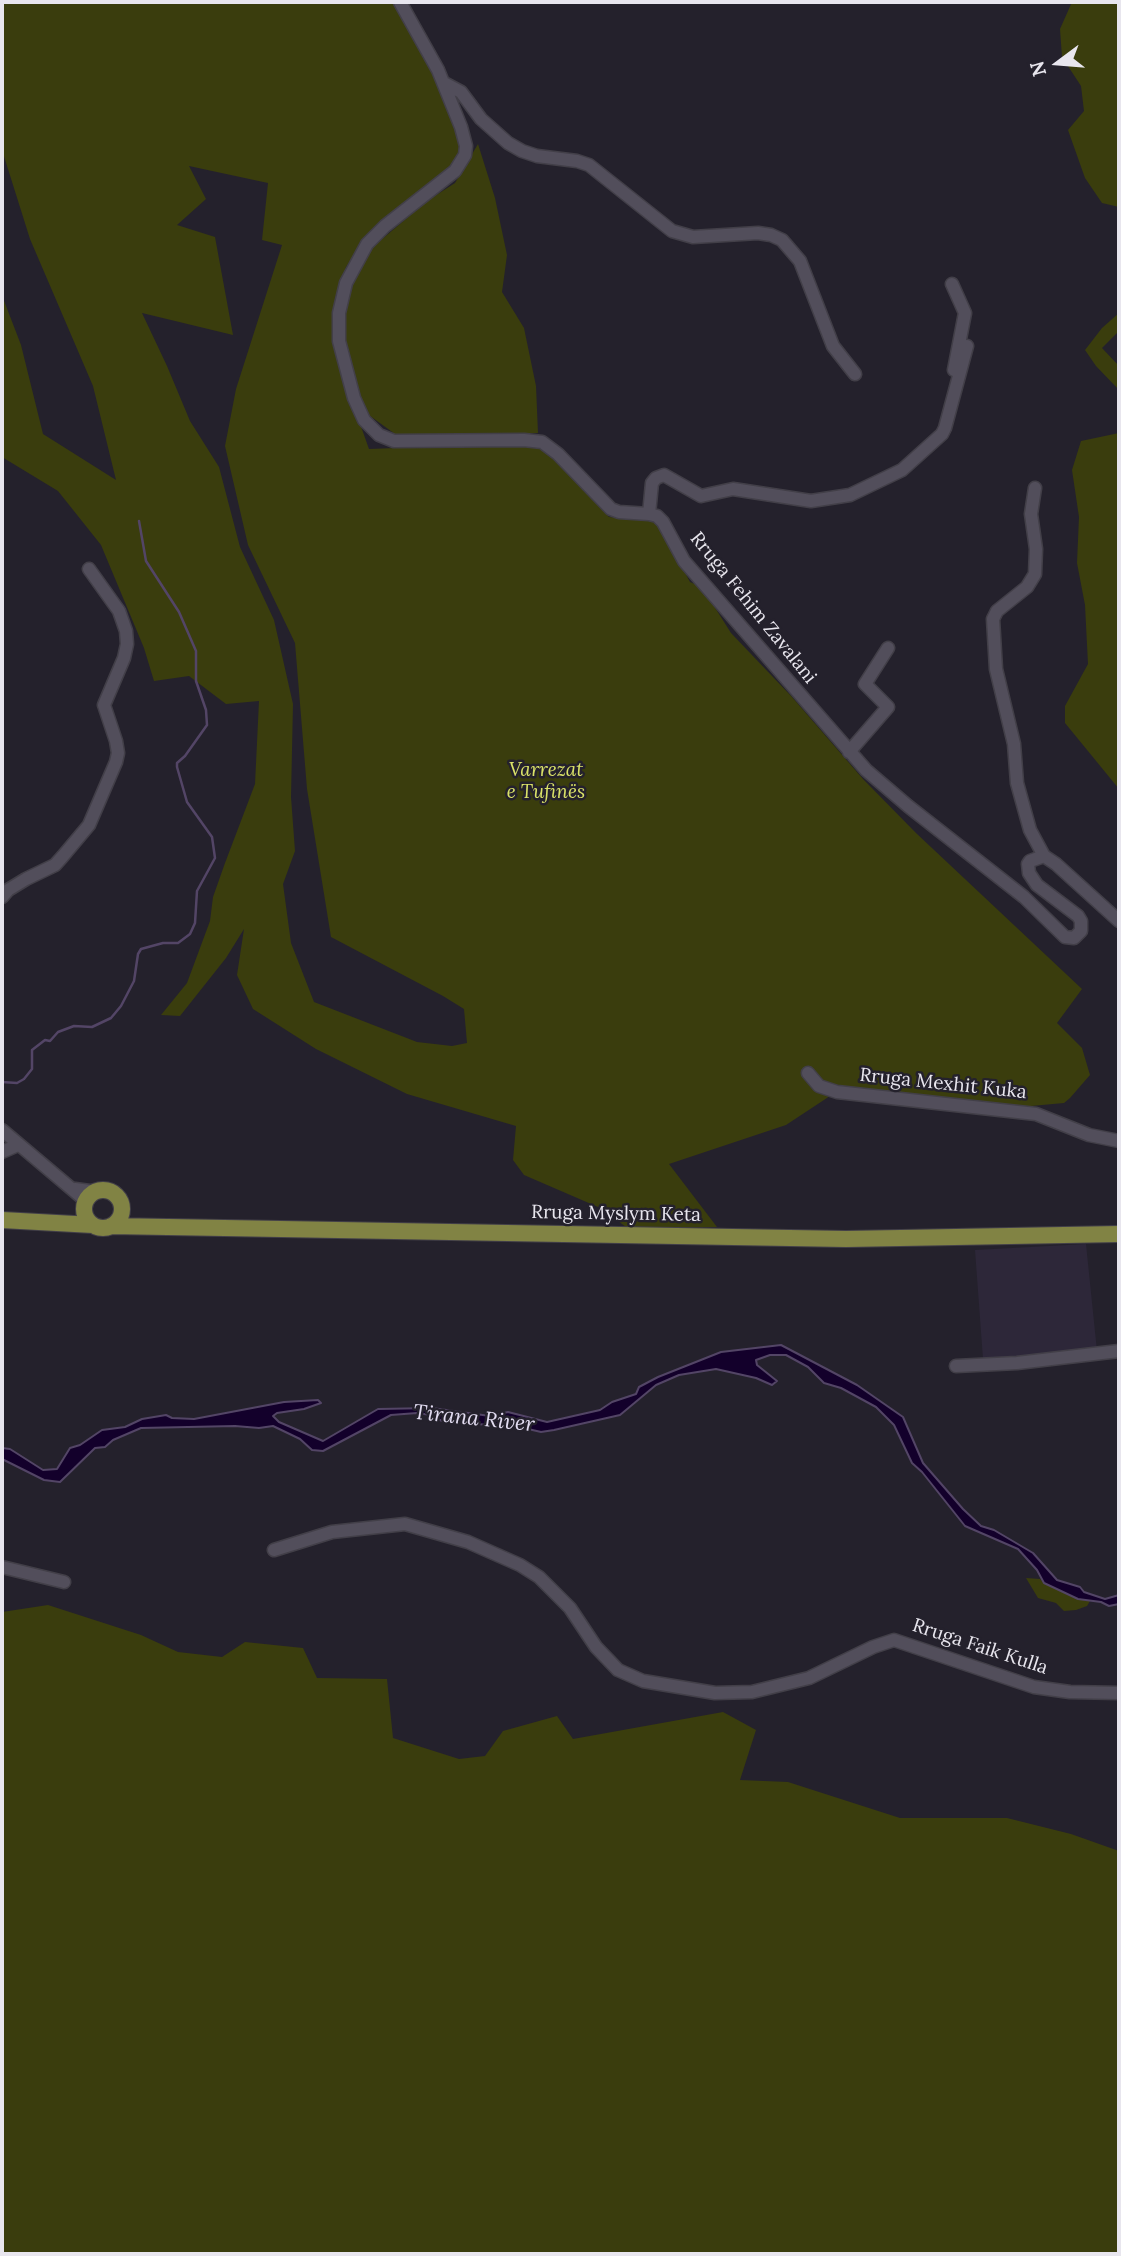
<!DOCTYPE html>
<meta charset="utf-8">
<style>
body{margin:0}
#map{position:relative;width:1121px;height:2256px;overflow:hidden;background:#24212c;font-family:Lora,serif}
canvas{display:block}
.frame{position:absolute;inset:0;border:4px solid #e8e6ee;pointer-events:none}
.north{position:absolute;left:1023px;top:28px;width:70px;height:70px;-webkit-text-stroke:5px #24212c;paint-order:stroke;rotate:254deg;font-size:19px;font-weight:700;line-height:28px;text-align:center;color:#e8e6ee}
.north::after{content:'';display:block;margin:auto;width:24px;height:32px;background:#e8e6ee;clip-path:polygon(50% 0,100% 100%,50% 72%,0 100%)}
</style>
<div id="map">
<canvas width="1121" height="2256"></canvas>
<div class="frame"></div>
<div class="north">N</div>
</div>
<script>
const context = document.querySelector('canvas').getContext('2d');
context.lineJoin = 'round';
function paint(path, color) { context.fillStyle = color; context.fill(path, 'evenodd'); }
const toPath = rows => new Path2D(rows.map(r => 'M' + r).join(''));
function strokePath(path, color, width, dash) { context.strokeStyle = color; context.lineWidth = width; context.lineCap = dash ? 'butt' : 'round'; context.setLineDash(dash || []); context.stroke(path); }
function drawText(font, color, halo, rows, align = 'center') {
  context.font = font + ' Lora,serif'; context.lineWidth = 5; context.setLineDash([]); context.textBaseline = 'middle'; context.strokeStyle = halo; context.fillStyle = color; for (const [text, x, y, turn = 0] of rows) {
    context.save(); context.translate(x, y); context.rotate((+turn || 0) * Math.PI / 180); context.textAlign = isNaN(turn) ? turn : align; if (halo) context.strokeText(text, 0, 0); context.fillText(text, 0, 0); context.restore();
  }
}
paint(toPath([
 [1086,1244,1097,1351,983,1359,975,1250]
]), '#2d2739');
paint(toPath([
 [2,2,394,2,409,24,436,79,463,145,458,161,360,247,346,267,334,316,336,356,369,449,506,444,544,448,609,517,653,520,661,527,690,582,702,587,731,633,792,697,863,779,916,833,1082,989,1057,1023,1082,1048,1090,1075,1070,1098,1064,1103,1020,1107,824,1094,830,1096,786,1125,669,1164,717,1227,629,1229,598,1207,524,1175,513,1160,516,1126,407,1094,316,1049,253,1009,237,975,244,929,226,958,180,1016,161,1015,187,983,210,921,213,897,225,863,255,784,259,701,226,704,189,676,154,681,144,648,101,545,58,491,2,457,3,298,21,345,43,434,116,480,93,386,30,239,2,150],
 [189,166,268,183,262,240,282,245,236,389,225,446,248,545,295,643,307,789,331,937,443,996,464,1009,467,1043,452,1046,417,1042,314,1002,291,943,283,884,295,851,291,797,293,704,274,620,240,547,219,467,190,421,167,366,142,313,233,335,215,237,177,225,206,199],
 [1072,2,1119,2,1119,207,1102,203,1085,178,1068,130,1084,111,1081,86,1062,57,1060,29],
 [478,144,495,198,507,255,502,292,524,328,536,386,538,433,467,435,395,434,366,413,347,359,343,320,354,279,368,251,427,201,455,183],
 [1119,313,1119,331,1102,348,1119,366,1119,390,1096,366,1085,350,1102,328],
 [1119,433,1119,789,1065,723,1065,706,1088,664,1085,605,1077,563,1079,517,1072,470,1081,441],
 [1026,1578,1040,1579,1044,1583,1078,1599,1090,1601,1087,1606,1076,1610,1064,1611,1056,1603,1038,1598],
 [48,1605,141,1635,178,1652,222,1657,245,1642,303,1648,317,1678,387,1679,393,1738,459,1759,485,1756,503,1731,557,1716,573,1739,723,1712,756,1730,740,1780,788,1782,900,1818,1007,1818,1071,1834,1119,1851,1119,2254,2,2254,2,1612]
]), '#3a3d0d');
const water = toPath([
 [781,1345,857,1385,903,1417,923,1463,963,1509,981,1526,994,1530,1033,1553,1057,1580,1080,1587,1084,1592,1105,1599,1119,1595,1119,1604,1109,1606,1101,1602,1078,1599,1044,1583,1037,1570,1018,1549,965,1526,922,1472,912,1463,894,1425,876,1407,841,1388,824,1383,808,1367,786,1355,770,1355,756,1360,757,1365,777,1381,772,1385,756,1378,716,1369,679,1375,656,1385,620,1415,554,1430,541,1432,507,1424,489,1425,442,1421,431,1415,417,1413,391,1415,323,1451,312,1450,300,1439,273,1426,259,1428,235,1426,141,1428,113,1440,105,1447,95,1448,60,1482,44,1480,2,1459,2,1448,10,1449,43,1470,57,1469,70,1448,80,1445,102,1430,125,1427,142,1419,166,1415,172,1418,194,1419,284,1402,318,1400,321,1403,304,1409,277,1413,273,1416,279,1422,323,1441,378,1409,432,1408,490,1416,508,1412,547,1422,600,1410,612,1402,636,1394,639,1387,658,1377,721,1352,781,1345]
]);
paint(water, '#13002b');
strokePath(water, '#534566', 2);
strokePath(toPath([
 [2,1082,17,1083,24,1079,32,1069,32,1050,45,1040,50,1041,58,1032,74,1026,92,1027,111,1018,121,1006,134,981,138,954,141,949,163,943,178,943,190,934,195,923,197,891,215,858,212,837,187,802,177,767,177,763,185,756,207,725,206,710,196,681,196,651,179,612,146,561,139,521]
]), '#534566', 2.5);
const minor = toPath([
 [400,2,438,70,461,127,466,146,465,155,455,171,385,226,367,244,346,283,339,313,339,341,354,398,364,420,379,435,394,441,524,440,542,442,558,454,611,509,619,512,649,514,657,516,663,522,684,561,866,770,908,806,1024,897,1065,937,1074,938,1081,931,1081,921,1078,916,1037,885,1029,873,1028,864,1030,861,1044,856],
 [444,83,461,92,481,119,508,143,522,151,537,156,577,161,589,165,672,231,693,237,758,233,771,235,782,240,800,261,833,346,855,374],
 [952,284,965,313,954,370],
 [1035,488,1031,514,1036,549,1035,574,1027,587,997,611,993,619,996,669,1014,744,1017,783,1030,830,1044,856,1056,864,1119,921],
 [649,514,652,483,656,478,664,475,701,496,733,489,811,501,850,495,902,470,942,434,945,428,967,346],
 [849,752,888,707,865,684,888,648],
 [2,897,8,890,26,879,55,865,63,856,89,825,116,762,118,753,116,741,104,705,124,658,127,644,126,631,119,611,89,569],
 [808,1073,819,1086,837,1092,1036,1114,1089,1135,1119,1141],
 [2,1130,86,1201],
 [2,1152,18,1145],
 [75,1189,97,1192],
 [956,1366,1017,1363,1119,1351],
 [274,1550,332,1532,405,1524,468,1542,520,1565,539,1577,570,1608,596,1647,618,1670,643,1681,715,1693,752,1692,809,1678,873,1647,894,1640,1034,1687,1070,1692,1119,1693],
 [2,1567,64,1582]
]);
const major = toPath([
 '84 1209a19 19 0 1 1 38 0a19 19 0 1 1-38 0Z',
 [2,1220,93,1225],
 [111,1226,846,1239,1119,1234]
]);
strokePath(minor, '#423f48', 15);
strokePath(major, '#423f48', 18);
strokePath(minor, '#524e5b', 12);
strokePath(major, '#818344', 16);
drawText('19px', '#e8e6ee', '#24212c', [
 ["Rruga Fehim Zavalani",753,608,51],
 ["Rruga Mexhit Kuka",943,1084,6],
 ["Rruga Myslym Keta",616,1214,1],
 ["Rruga Faik Kulla",980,1647,18]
]);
drawText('italic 19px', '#dae268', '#24212c', [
 ["Varrezat",546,771],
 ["e Tufinës",546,793]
]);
drawText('italic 21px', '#e3ddf2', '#24212c', [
 ["Tirana River",474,1419,6]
]);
</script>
